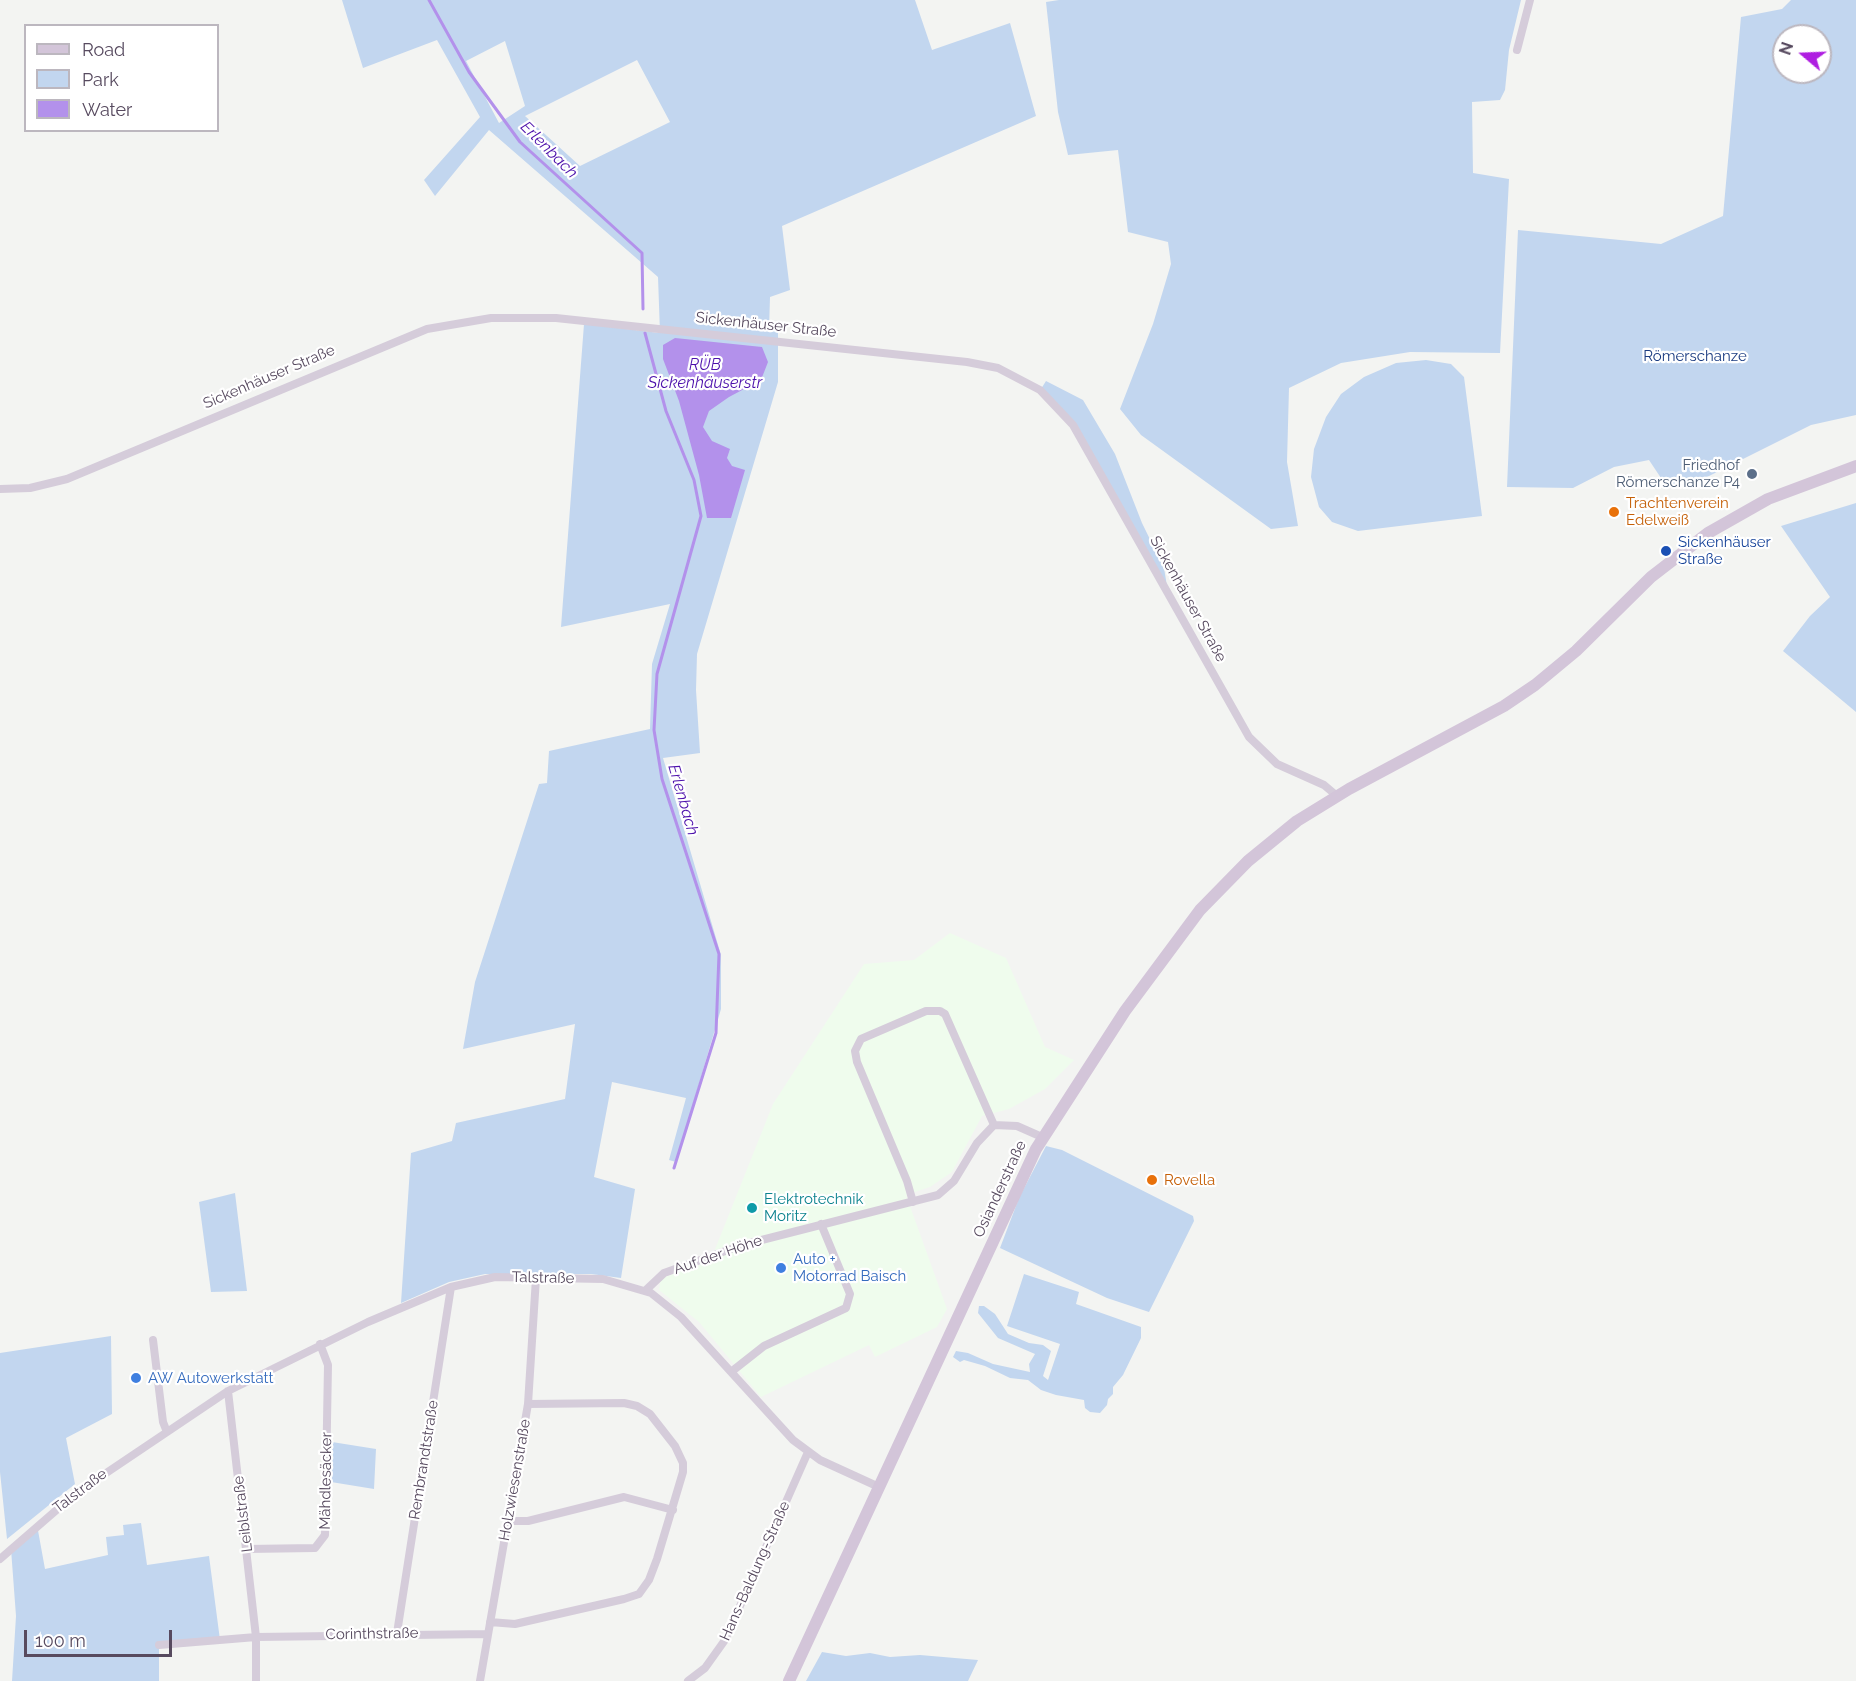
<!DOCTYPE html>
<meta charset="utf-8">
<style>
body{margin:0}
#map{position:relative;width:1856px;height:1681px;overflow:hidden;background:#f3f4f2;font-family:Raleway,sans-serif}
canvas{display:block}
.legend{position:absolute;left:24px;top:24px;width:195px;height:108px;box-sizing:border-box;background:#fff;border:2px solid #bcb7bf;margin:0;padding:8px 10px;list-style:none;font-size:18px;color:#574a5f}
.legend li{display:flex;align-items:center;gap:12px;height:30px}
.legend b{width:30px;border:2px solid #bcb7bf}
.north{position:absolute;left:1772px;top:24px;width:60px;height:60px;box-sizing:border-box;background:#fff;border:2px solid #bcb7bf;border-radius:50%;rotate:289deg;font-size:16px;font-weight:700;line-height:24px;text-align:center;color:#574a5f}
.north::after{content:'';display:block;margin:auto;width:21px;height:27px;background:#af1ee1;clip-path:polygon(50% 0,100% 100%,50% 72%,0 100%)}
.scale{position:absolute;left:24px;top:1630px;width:148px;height:27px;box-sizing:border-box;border:3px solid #574a5f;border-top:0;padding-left:8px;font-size:18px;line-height:21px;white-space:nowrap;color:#574a5f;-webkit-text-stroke:4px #fff;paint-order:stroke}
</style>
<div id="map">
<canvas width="1856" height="1681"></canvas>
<ul class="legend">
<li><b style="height:8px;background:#d3c5d9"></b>Road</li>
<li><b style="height:16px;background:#c2d6ef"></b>Park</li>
<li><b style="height:16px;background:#b391eb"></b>Water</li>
</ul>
<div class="north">N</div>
<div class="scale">100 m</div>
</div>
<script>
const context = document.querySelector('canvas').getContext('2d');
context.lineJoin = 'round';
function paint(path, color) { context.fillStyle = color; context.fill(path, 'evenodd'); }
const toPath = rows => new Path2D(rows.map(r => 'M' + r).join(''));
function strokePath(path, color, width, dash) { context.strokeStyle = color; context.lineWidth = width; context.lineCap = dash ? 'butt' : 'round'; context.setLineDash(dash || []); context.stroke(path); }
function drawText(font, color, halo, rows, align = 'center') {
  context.font = font + ' Raleway,sans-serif'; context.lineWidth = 4.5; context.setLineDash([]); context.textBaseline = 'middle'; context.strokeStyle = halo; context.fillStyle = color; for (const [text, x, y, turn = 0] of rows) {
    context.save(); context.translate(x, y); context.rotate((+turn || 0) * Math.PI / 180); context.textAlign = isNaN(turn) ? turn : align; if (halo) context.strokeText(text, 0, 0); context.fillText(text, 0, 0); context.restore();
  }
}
paint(toPath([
 [950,933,1006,958,1045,1047,1074,1060,1045,1089,1009,1109,982,1116,952,1172,930,1187,906,1195,947,1309,937,1327,875,1357,869,1345,761,1397,699,1322,659,1290,661,1278,710,1262,773,1104,864,964,914,960]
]), '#effced');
paint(toPath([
 [342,0,915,0,932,50,1010,23,1036,116,782,226,790,290,770,297,769,330,778,331,778,382,697,654,696,690,700,753,663,758,721,955,721,1009,676,1162,669,1160,686,1098,612,1082,594,1177,635,1189,621,1278,591,1274,485,1274,449,1282,401,1303,411,1153,452,1141,456,1123,565,1099,575,1024,463,1049,475,982,539,784,547,783,549,751,650,729,652,664,670,604,561,627,584,324,660,333,658,277,489,130,435,196,424,180,480,117,437,40,363,68],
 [505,41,525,106,499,123,466,61],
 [637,60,670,122,580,166,525,116],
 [1059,0,1521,0,1509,50,1505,90,1500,100,1472,102,1473,173,1509,179,1500,353,1410,352,1341,363,1289,388,1287,462,1298,526,1271,529,1141,435,1120,409,1153,324,1171,264,1168,242,1128,232,1118,150,1068,155,1058,112,1046,2],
 [1791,0,1856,0,1856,415,1811,425,1687,487,1667,487,1649,460,1614,467,1573,488,1507,487,1518,230,1661,244,1723,216,1741,17,1782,9],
 [1784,36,1820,36,1820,72,1784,72],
 [1426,360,1451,364,1464,377,1482,516,1358,531,1332,522,1319,507,1311,477,1314,449,1326,417,1341,394,1364,377,1396,363],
 [1046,381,1083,400,1115,454,1142,523,1164,568,1168,592,1081,438,1041,389],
 [1856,503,1856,712,1783,651,1810,616,1830,597,1781,526],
 [1046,1146,1062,1150,1193,1216,1194,1221,1149,1312,1107,1298,1000,1248,1019,1198],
 [235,1193,247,1291,211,1292,199,1202],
 [1024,1274,1079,1292,1076,1304,1141,1327,1141,1338,1123,1375,1113,1387,1113,1394,1108,1399,1107,1405,1100,1413,1090,1412,1085,1408,1084,1400,1056,1395,1041,1390,1028,1380,1010,1378,985,1366,964,1360,960,1362,953,1357,956,1351,968,1353,993,1364,1030,1372,1029,1364,1035,1354,998,1338,978,1313,979,1306,984,1306,995,1314,1008,1334,1029,1343,1043,1345,1051,1351,1043,1376,1048,1380,1060,1344,1007,1326],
 [111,1336,112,1414,66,1438,75,1484,7,1539,0,1472,0,1353],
 [332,1442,376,1449,374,1489,331,1482],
 [141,1523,147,1565,209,1556,220,1640,159,1645,159,1681,12,1681,16,1616,11,1549,37,1525,45,1569,108,1555,106,1537,124,1535,123,1525],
 [822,1652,846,1656,870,1653,890,1657,920,1655,978,1660,968,1681,806,1681]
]), '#c2d6ef');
paint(toPath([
 [675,338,762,347,768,362,761,380,729,397,709,411,703,427,712,441,730,449,727,458,732,466,745,470,731,518,707,518,699,475,679,401,663,359,663,345]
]), '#b391eb');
strokePath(toPath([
 [429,0,469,72,520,142,642,253,643,309],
 [645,333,666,411,694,480,701,516,657,674,654,730,662,779,719,954,716,1033,674,1168]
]), '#b391eb', 3);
strokePath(toPath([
 [1517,50,1530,0],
 [0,489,30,488,67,479,427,329,491,318,556,318,967,362,998,368,1040,390,1073,425,1249,737,1277,764,1324,785,1337,796],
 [913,1202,907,1181,857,1062,855,1051,861,1039,926,1011,940,1011,945,1014,994,1125],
 [646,1290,664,1273,742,1245,938,1195,954,1181,977,1143,994,1125,1017,1126,1042,1137],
 [153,1340,163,1422,167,1432],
 [731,1372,764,1346,846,1308,850,1294,821,1224],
 [228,1391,256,1637,256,1681],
 [508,1521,528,1521,624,1497,673,1510],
 [247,1549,315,1548,325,1535,328,1365,320,1344],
 [0,1559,75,1494,228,1391,368,1322,451,1287,495,1277,603,1279,651,1293,681,1317,793,1440,820,1460,879,1487],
 [490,1622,515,1624,624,1599,639,1594,649,1580,657,1559,683,1472,683,1463,675,1446,650,1414,637,1406,624,1403,528,1404],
 [397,1633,451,1287],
 [159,1645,256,1637,488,1634],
 [480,1681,528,1404,536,1278],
 [688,1681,705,1668,725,1640,808,1452]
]), '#d5ccda', 8);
strokePath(toPath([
 [789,1681,1036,1149,1125,1011,1200,910,1248,861,1297,821,1349,789,1504,706,1535,685,1576,651,1651,577,1708,533,1768,499,1856,466]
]), '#d3c5d9', 12);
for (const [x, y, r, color] of [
 [1752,474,6,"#5c6f8a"],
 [1614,512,6,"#e8710a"],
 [1666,551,6,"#1a4fb4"],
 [1152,1180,6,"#e8710a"],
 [752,1208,6,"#0f9aa8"],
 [781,1268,6,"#3f7fe0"],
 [136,1378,6,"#3f7fe0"]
]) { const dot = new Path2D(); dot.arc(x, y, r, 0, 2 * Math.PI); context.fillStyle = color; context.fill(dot); strokePath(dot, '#fff', 2); }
drawText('15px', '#574a5f', '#fff', [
 ["Sickenhäuser Straße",766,325,6],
 ["Sickenhäuser Straße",269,377,-23],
 ["Sickenhäuser Straße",1188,599,61],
 ["Osianderstraße",1000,1189,-65],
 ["Auf der Höhe",718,1255,-19],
 ["Talstraße",543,1278,1],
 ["Rembrandtstraße",424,1460,-81],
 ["Holzwiesenstraße",515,1480,-80],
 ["Mähdlesäcker",326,1481,-89],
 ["Talstraße",80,1491,-37],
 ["Leiblstraße",243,1514,-97],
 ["Hans-Baldung-Straße",755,1571,-66],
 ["Corinthstraße",372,1634,-1]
]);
drawText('15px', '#1a3b80', '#fff', [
 ["Römerschanze",1695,356]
]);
drawText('15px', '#4e5e75', '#fff', [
 ["Friedhof",1740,465],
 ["Römerschanze P4",1740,482]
], 'right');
drawText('15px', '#c56008', '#fff', [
 ["Trachtenverein",1626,503],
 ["Edelweiß",1626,520],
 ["Rovella",1164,1180]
], 'left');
drawText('15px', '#164399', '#fff', [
 ["Sickenhäuser",1678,542],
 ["Straße",1678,559]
], 'left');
drawText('15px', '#0d838f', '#fff', [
 ["Elektrotechnik",764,1199],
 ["Moritz",764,1216]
], 'left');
drawText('15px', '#366cbe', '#fff', [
 ["Auto +",793,1259],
 ["Motorrad Baisch",793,1276],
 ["AW Autowerkstatt",148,1378]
], 'left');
drawText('italic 16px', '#4c10ab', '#fff', [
 ["Erlenbach",549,150,45],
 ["RÜB",705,365],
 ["Sickenhäuserstr",705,383],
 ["Erlenbach",683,800,74]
]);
</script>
